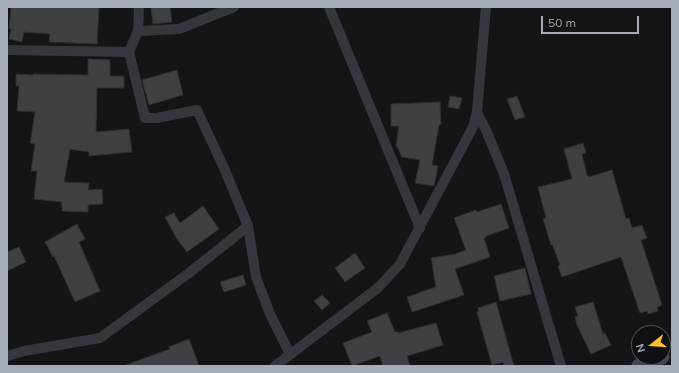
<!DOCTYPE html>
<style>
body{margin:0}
#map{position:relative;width:679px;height:373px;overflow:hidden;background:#151517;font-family:Mulish,sans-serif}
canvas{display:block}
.frame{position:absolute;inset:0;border:8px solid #a6abb8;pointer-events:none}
.north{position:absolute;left:631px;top:325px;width:40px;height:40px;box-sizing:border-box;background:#101012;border:1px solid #4c4e54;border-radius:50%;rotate:253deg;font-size:11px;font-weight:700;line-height:16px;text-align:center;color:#a6abb8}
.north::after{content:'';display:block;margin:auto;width:14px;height:18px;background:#fbbf2a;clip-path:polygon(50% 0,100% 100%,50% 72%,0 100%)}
.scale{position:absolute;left:541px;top:16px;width:98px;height:18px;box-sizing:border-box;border:2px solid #a6abb8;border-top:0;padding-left:5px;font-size:12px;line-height:14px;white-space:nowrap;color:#a6abb8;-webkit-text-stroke:3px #101012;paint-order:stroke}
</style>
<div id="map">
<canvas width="679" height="373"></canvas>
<div class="frame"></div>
<div class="north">N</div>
<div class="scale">50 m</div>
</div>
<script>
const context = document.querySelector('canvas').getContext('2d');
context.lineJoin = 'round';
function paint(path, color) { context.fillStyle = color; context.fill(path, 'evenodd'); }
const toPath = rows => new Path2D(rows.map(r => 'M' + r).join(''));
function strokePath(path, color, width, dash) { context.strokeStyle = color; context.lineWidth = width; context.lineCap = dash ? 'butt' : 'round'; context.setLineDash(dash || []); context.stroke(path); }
const building = toPath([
 [11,7,99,7,97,44,49,42,50,34,24,32,22,42,9,39,11,29,9,29,11,7],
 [151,7,170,7,172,22,153,24,151,7],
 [88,59,110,60,110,76,124,76,124,88,97,88,96,132,129,129,132,152,89,156,89,152,70,149,64,182,89,183,88,190,102,189,103,204,88,205,88,212,62,211,62,202,34,199,37,171,31,171,35,144,30,143,35,112,17,111,19,86,16,86,16,74,33,75,33,74,88,75,88,59],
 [177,70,183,95,149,105,142,80,177,70],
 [450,96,462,98,459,109,448,107,450,96],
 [517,96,525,117,515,120,507,99,517,96],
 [440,102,441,124,439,125,432,165,438,166,434,186,415,183,420,160,402,157,396,145,399,126,391,126,391,104,440,102],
 [583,143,586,153,582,154,587,175,589,177,612,170,626,219,629,218,632,228,642,225,647,238,641,240,662,305,657,307,658,311,648,314,647,311,640,313,621,257,562,277,558,266,560,265,552,244,551,245,543,219,546,218,538,187,572,179,564,149,583,143],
 [501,204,509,228,486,236,486,238,484,238,490,257,455,269,464,295,412,312,407,297,436,287,431,258,455,254,466,250,454,218,476,210,477,212,501,204],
 [203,206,219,229,187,252,177,239,165,217,174,213,180,223,203,206],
 [77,224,85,239,79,242,100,291,75,302,54,256,53,257,45,242,77,224],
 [19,247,26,262,7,271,7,252,19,247],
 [355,253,365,268,345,282,335,268,355,253],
 [525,268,531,294,500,301,494,276,525,268],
 [243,275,246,285,224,292,220,282,243,275],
 [322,295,330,303,322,310,314,301,322,295],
 [496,302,514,366,504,366,503,362,492,365,477,312,479,311,478,308,496,302],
 [593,302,603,334,605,333,611,345,591,354,577,325,575,317,578,316,575,307,593,302],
 [387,313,395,332,398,332,398,333,436,323,443,345,407,356,410,366,383,366,380,356,352,366,343,343,372,332,367,321,387,313],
 [189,339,199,366,126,366,126,365,170,349,169,347,189,339]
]);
paint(building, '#3f4044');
strokePath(building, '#2f2f33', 1);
strokePath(toPath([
 [139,7,138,31,129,52,145,118,157,118,197,110,224,168,248,226,256,277,270,314,290,354],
 [329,7,420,228],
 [138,31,179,29,234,7],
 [7,50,129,52],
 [477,112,480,119,486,130,504,174,561,366],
 [7,356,24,351,100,338,189,273,248,226],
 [275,366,379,287,400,264,473,127,477,112,486,7]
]), '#36373d', 10);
strokePath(toPath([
 [639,366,662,357]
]), '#44464d', 15);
</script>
